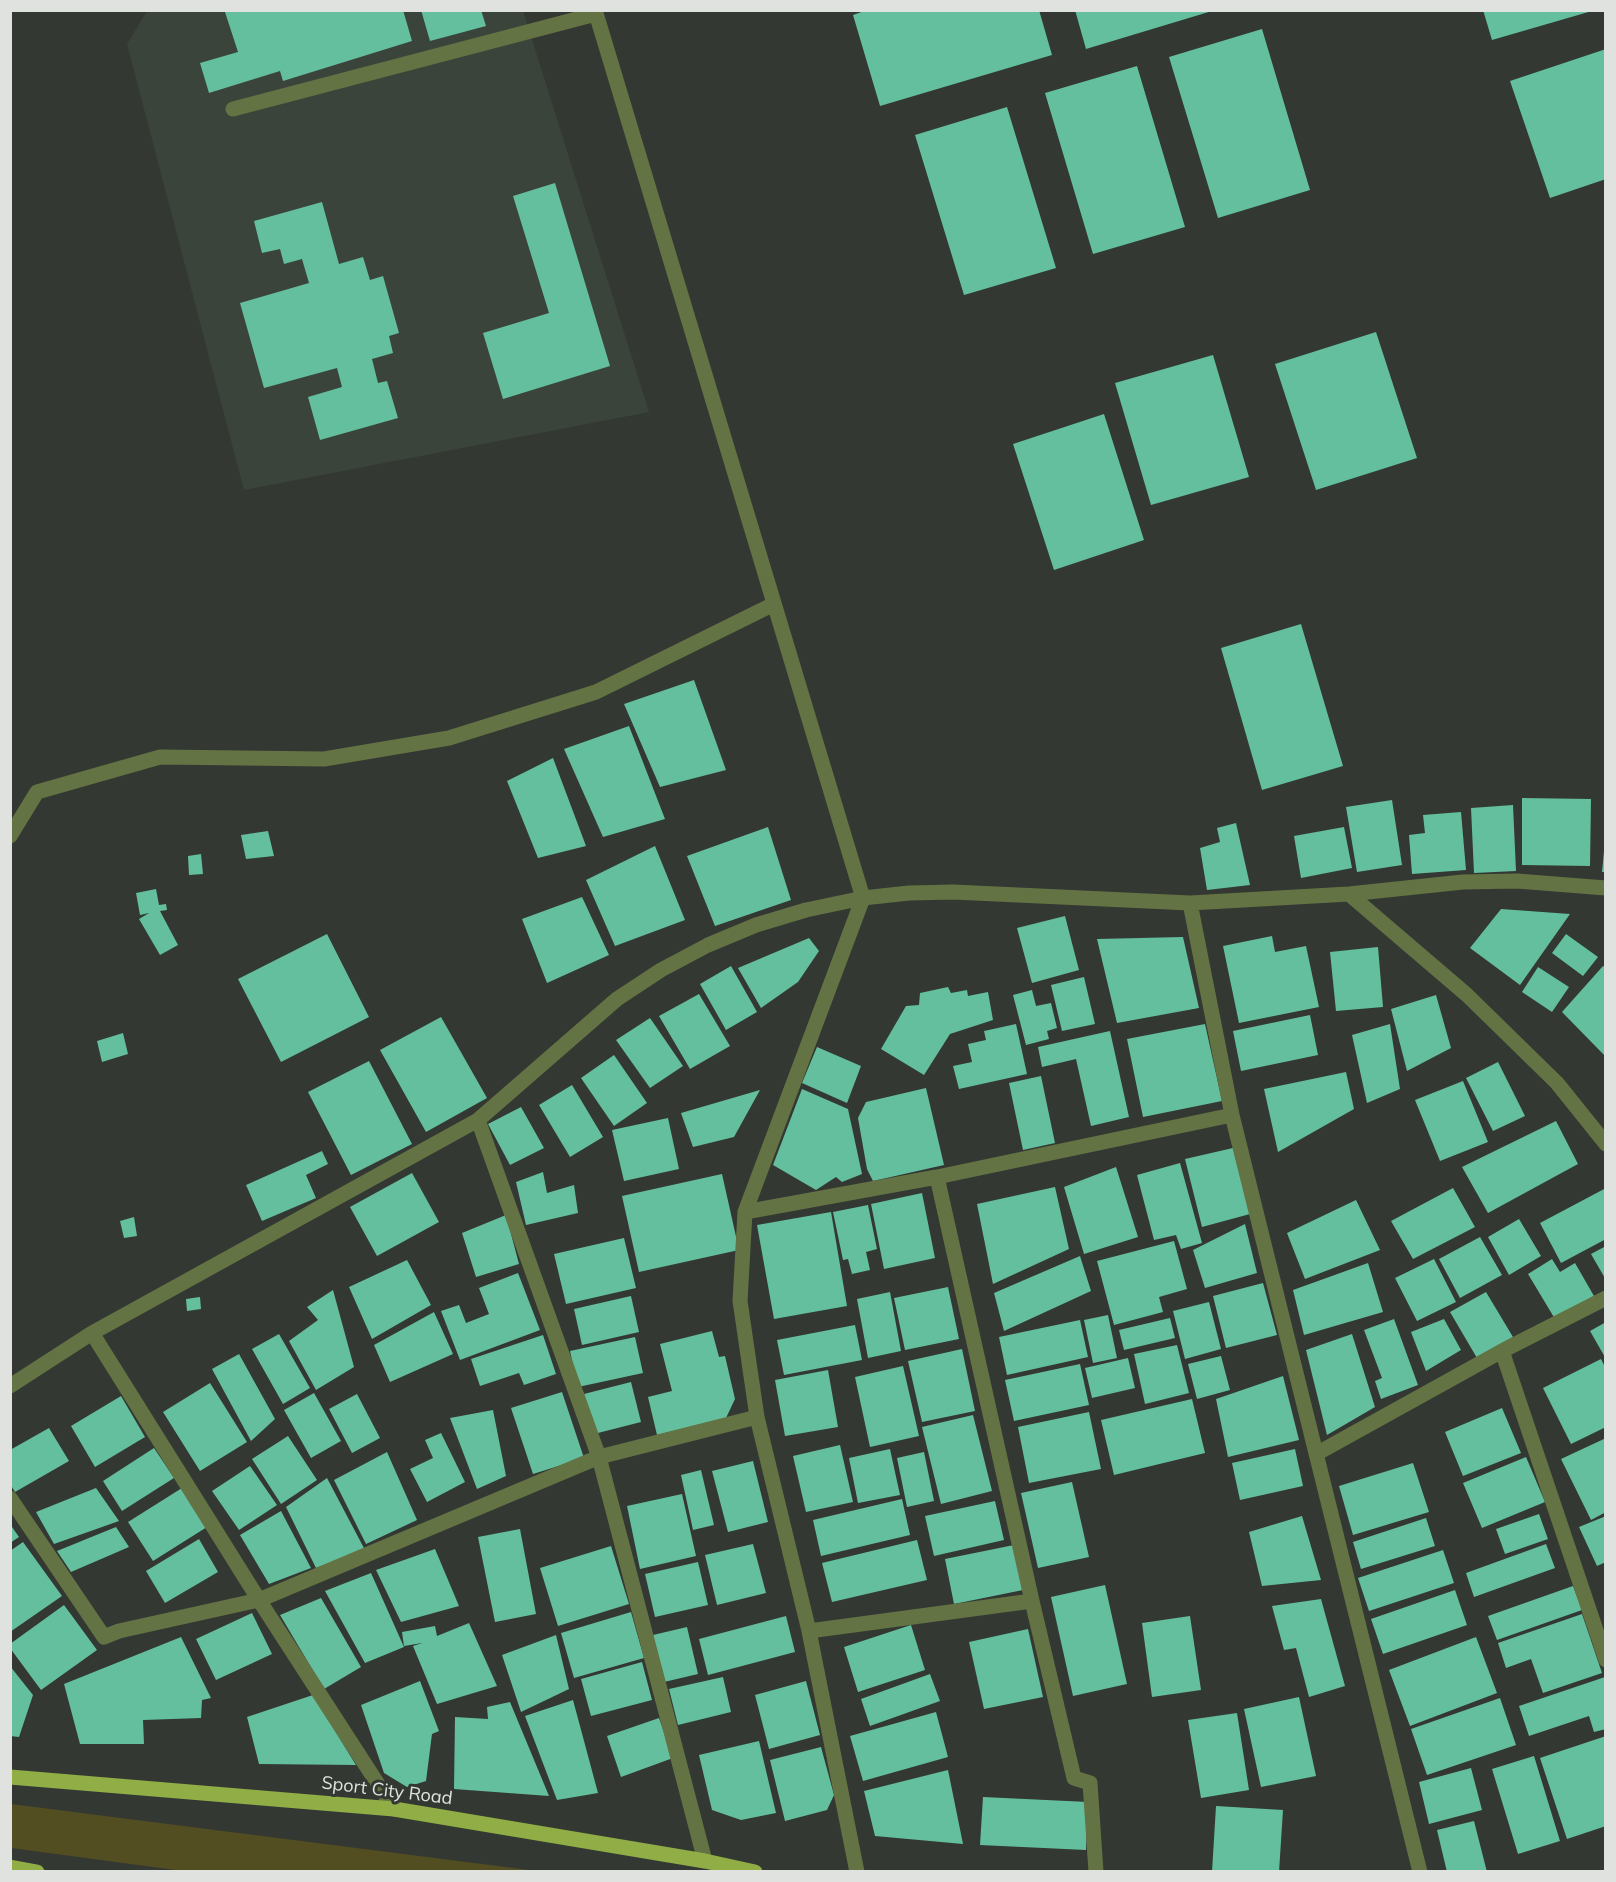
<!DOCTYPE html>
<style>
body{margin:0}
#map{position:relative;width:1616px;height:1882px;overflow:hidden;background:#333833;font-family:Mulish,sans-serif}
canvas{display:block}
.frame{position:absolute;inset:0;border:12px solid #dfe2df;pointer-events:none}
</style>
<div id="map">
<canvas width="1616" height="1882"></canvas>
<div class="frame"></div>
</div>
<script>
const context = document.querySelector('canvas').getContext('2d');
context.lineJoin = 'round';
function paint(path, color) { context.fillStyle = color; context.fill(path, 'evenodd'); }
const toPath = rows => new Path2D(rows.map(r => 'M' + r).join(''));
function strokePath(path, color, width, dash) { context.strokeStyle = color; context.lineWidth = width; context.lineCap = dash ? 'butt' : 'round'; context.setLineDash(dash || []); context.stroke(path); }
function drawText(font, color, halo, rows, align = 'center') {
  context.font = font + ' Mulish,sans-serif'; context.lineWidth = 6; context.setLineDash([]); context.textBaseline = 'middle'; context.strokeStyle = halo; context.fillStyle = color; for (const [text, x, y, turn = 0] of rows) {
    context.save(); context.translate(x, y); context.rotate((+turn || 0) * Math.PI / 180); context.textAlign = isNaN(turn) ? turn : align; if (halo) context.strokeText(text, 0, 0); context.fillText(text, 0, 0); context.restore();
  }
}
paint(toPath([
 [147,11,523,11,649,412,244,490,127,44]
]), '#3b443b');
paint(toPath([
 [11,1804,537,1871,183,1871,11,1848]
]), '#534d22');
paint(toPath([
 [230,10,403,10,412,41,283,81,280,71,209,93,200,63,238,52,225,12],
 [421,10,481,10,486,26,430,41],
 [867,10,1039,10,1052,55,880,106,853,15],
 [1075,10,1212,10,1212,11,1086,49],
 [1483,10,1592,10,1592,11,1492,40],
 [1262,29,1310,190,1218,218,1169,57],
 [1606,49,1606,179,1550,198,1510,81],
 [1137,66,1185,227,1093,254,1045,93],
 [1007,107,1056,268,964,295,915,135],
 [555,183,610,366,503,399,483,333,549,313,513,196],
 [322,202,339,264,363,257,370,280,383,276,399,333,389,336,393,353,372,359,378,383,387,381,398,418,320,440,308,397,342,387,337,368,264,388,240,303,309,283,302,259,284,264,280,249,262,253,254,221],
 [1376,332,1417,458,1316,490,1275,364],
 [1213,355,1249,477,1151,505,1115,383],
 [1104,414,1144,540,1054,570,1013,444],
 [1301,624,1343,766,1262,790,1221,648],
 [694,680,726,770,660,787,624,704],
 [629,726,665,819,603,837,564,749],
 [553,758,586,846,538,858,507,781],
 [1522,798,1591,799,1590,866,1522,865],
 [1392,800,1402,865,1357,872,1346,807],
 [1513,805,1516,871,1474,873,1471,808],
 [1461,812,1466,870,1412,874,1409,835,1425,833,1423,815],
 [1236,823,1250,885,1207,890,1200,848,1220,842,1217,828],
 [768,827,791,900,715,926,687,856],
 [1344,827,1352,868,1301,878,1294,836],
 [268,831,274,856,246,859,241,835],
 [655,846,685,920,615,946,586,880],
 [1604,851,1606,851,1606,872,1602,872],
 [201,854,203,874,189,875,188,856],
 [156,889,159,905,166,904,167,910,160,911,178,945,160,955,139,919,149,913,140,915,136,893],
 [582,897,609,955,547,983,522,919],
 [1501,909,1570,914,1520,985,1470,948],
 [1065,916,1079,970,1032,983,1017,928],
 [327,934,369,1017,281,1062,238,979],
 [1566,934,1598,957,1583,976,1552,953],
 [1272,936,1275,952,1306,946,1319,1007,1239,1023,1223,946],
 [1183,937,1199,1008,1117,1023,1097,939],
 [809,938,819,951,798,982,761,1008,738,968],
 [1378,947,1383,1007,1336,1011,1330,952],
 [731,966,757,1012,726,1030,700,984],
 [1603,966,1606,968,1606,1057,1562,1012],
 [1538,967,1569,987,1552,1012,1522,992],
 [1084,977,1095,1024,1062,1031,1051,985],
 [948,987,951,993,967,990,968,996,988,992,993,1020,950,1034,924,1075,881,1049,906,1006,919,1005,920,993],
 [1032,990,1036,1006,1051,1003,1057,1028,1047,1031,1049,1039,1026,1045,1013,995],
 [699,994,730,1046,690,1069,659,1016],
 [1436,995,1451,1048,1407,1071,1391,1009],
 [1310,1015,1318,1055,1241,1071,1233,1031],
 [441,1017,487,1098,426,1132,380,1050],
 [650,1018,683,1066,650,1088,616,1040],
 [1016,1024,1027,1074,959,1089,953,1066,972,1062,968,1044,986,1040,984,1031],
 [1205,1024,1222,1101,1143,1117,1127,1039],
 [1390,1024,1400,1089,1367,1103,1352,1035],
 [1110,1031,1129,1117,1091,1126,1076,1059,1042,1067,1038,1047],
 [123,1033,128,1054,102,1062,97,1041],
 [817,1047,861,1066,847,1103,802,1083],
 [614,1055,647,1103,614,1126,581,1078],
 [369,1061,412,1144,351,1175,308,1092],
 [1498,1062,1525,1116,1493,1131,1466,1078],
 [1346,1072,1354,1109,1278,1152,1264,1089],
 [1041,1076,1055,1143,1023,1150,1009,1083],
 [1463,1081,1488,1142,1440,1161,1415,1100],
 [572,1085,603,1137,570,1157,539,1105],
 [926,1088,944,1165,873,1181,867,1169,858,1118,866,1102],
 [802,1089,848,1109,862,1174,842,1182,836,1177,816,1190,773,1165],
 [760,1090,734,1137,693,1147,681,1113],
 [521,1107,544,1148,510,1165,488,1124],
 [668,1118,679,1169,624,1181,612,1130],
 [1556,1121,1578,1164,1488,1213,1462,1167],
 [1233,1148,1250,1214,1202,1227,1185,1159],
 [322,1151,328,1164,306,1175,316,1198,262,1221,246,1185],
 [1180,1163,1202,1243,1181,1249,1176,1235,1154,1240,1137,1175],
 [1116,1167,1138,1237,1084,1254,1064,1187],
 [543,1172,547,1193,574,1185,578,1213,526,1225,516,1182],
 [412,1173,439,1222,377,1256,350,1207],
 [722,1174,739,1250,639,1272,622,1196],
 [1055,1187,1069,1249,993,1284,977,1204],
 [1453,1188,1475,1227,1413,1259,1391,1221],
 [1606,1188,1606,1239,1561,1263,1540,1223],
 [922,1193,935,1258,884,1269,871,1204],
 [1356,1200,1380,1250,1305,1279,1287,1233],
 [868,1205,877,1249,866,1252,870,1270,852,1274,848,1259,843,1260,833,1212],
 [831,1212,847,1306,774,1319,757,1225],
 [506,1215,519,1264,476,1277,462,1233],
 [134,1217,137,1236,124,1238,120,1221],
 [1519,1219,1541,1256,1509,1275,1488,1237],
 [1245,1224,1257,1273,1205,1288,1193,1250],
 [1480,1237,1502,1275,1460,1298,1439,1259],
 [624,1238,636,1288,566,1304,554,1254],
 [1174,1241,1187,1289,1159,1297,1163,1312,1114,1325,1097,1261],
 [1606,1246,1606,1280,1591,1254],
 [1080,1256,1091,1291,1004,1331,994,1293],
 [1434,1259,1456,1302,1417,1321,1395,1278],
 [1552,1259,1560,1272,1575,1263,1594,1296,1555,1319,1528,1274],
 [407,1260,431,1305,372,1339,349,1287],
 [1368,1263,1383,1312,1304,1335,1293,1290],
 [518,1273,540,1330,460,1360,441,1311,459,1305,466,1323,489,1314,479,1288],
 [1263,1283,1277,1335,1226,1348,1213,1296],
 [948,1287,959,1339,905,1350,894,1298],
 [333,1290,354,1367,316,1390,289,1341,318,1320,307,1307],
 [890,1292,901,1351,868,1358,857,1299],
 [1486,1292,1513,1337,1477,1358,1450,1312],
 [631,1296,639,1332,582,1345,574,1309],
 [200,1297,201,1309,187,1311,186,1299],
 [1209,1302,1221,1349,1185,1359,1173,1311],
 [434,1312,453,1354,390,1382,374,1345],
 [1108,1315,1117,1358,1093,1363,1084,1320],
 [1170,1318,1175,1338,1124,1350,1119,1330],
 [1394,1319,1418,1385,1381,1399,1375,1381,1382,1378,1364,1330],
 [1444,1319,1461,1350,1426,1371,1411,1332],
 [1080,1320,1088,1357,1007,1375,999,1337],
 [1606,1322,1606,1359,1590,1331],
 [855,1325,862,1360,784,1375,777,1340],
 [712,1331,719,1357,725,1356,735,1399,726,1418,657,1435,648,1397,672,1391,660,1344],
 [279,1334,310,1388,283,1404,252,1349],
 [1352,1334,1375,1407,1327,1435,1306,1350],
 [543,1335,556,1374,524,1385,519,1373,480,1386,471,1359],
 [635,1337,643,1373,578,1387,570,1351],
 [1177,1345,1189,1393,1145,1404,1134,1354],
 [962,1349,975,1411,922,1422,908,1361],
 [239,1354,275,1419,251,1441,212,1369],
 [1221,1356,1230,1390,1197,1399,1188,1364],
 [1128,1358,1135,1388,1092,1398,1085,1368],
 [1601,1359,1606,1369,1606,1427,1571,1444,1543,1388],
 [1080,1364,1089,1405,1014,1421,1005,1380],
 [903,1366,919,1436,870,1447,855,1377],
 [828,1370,838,1427,785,1436,775,1380],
 [1283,1376,1299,1440,1228,1457,1216,1399],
 [631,1382,641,1422,594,1434,584,1394],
 [210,1383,247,1442,200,1471,163,1412],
 [562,1392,584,1458,533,1474,511,1408],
 [314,1393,341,1441,311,1458,284,1410],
 [357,1394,380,1438,352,1453,329,1409],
 [121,1396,145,1437,95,1467,71,1426],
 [1192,1399,1205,1453,1114,1475,1101,1420],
 [1502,1408,1521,1453,1463,1476,1445,1432],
 [493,1410,506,1476,477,1489,450,1418],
 [1089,1412,1101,1469,1029,1483,1018,1427],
 [973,1415,992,1491,941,1504,922,1427],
 [49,1428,69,1461,15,1492,10,1484,10,1450],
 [441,1433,465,1482,427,1502,410,1469,433,1458,425,1440],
 [288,1436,317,1480,281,1504,252,1459],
 [1606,1438,1606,1512,1591,1520,1561,1459],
 [840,1445,853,1502,806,1512,793,1456],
 [154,1448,174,1478,122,1511,103,1481],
 [890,1449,900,1495,858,1503,849,1458],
 [1295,1449,1303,1486,1240,1500,1232,1463],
 [387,1452,417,1520,366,1544,334,1480],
 [924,1452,934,1501,907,1507,897,1458],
 [1526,1457,1545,1502,1482,1528,1463,1483],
 [753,1461,768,1522,728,1532,712,1471],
 [1413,1463,1429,1512,1353,1535,1339,1486],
 [250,1466,277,1505,239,1530,212,1491],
 [701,1470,714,1525,693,1530,681,1475],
 [327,1478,365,1550,316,1568,286,1507],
 [1072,1482,1089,1557,1038,1568,1021,1493],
 [96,1488,119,1521,54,1544,36,1512],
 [182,1488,207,1527,153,1561,128,1522],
 [682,1494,696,1556,640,1569,627,1506],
 [902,1499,910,1535,821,1556,813,1520],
 [995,1501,1004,1540,934,1556,925,1516],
 [281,1511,311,1568,269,1584,240,1535],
 [1539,1514,1548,1539,1505,1554,1496,1529],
 [1302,1516,1321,1580,1262,1586,1249,1532],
 [1606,1516,1606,1562,1597,1566,1579,1527],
 [1426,1518,1435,1546,1361,1569,1353,1542],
 [10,1524,19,1537,10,1543],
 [116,1527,129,1547,71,1572,57,1551],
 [520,1529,536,1614,495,1622,478,1537],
 [199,1539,218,1572,165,1603,146,1571],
 [917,1540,927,1580,832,1602,822,1563],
 [23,1542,62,1596,10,1632,10,1551],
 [753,1544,766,1593,717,1605,705,1555],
 [1546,1544,1555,1568,1474,1597,1466,1573],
 [1014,1545,1023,1590,954,1604,945,1559],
 [611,1546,629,1604,558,1626,540,1568],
 [435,1549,459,1606,401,1622,376,1570],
 [1443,1550,1454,1583,1369,1611,1358,1578],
 [698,1562,708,1605,655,1617,645,1574],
 [371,1573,404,1647,365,1663,325,1591],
 [1105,1585,1127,1684,1073,1696,1051,1597],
 [1573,1586,1582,1610,1497,1640,1488,1616],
 [1455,1590,1467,1625,1383,1654,1371,1619],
 [321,1598,361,1667,324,1689,280,1615],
 [1321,1599,1345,1686,1309,1697,1296,1648,1284,1650,1272,1606],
 [64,1605,97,1650,41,1690,10,1648,10,1644],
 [631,1612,644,1658,574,1678,561,1633],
 [252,1613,272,1654,216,1680,196,1639],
 [1582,1614,1602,1673,1543,1693,1531,1659,1506,1668,1498,1643],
 [786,1616,795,1652,708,1675,699,1639],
 [1190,1616,1201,1690,1152,1697,1142,1623],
 [469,1623,497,1686,437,1704,413,1646,422,1643,404,1646,402,1632,435,1626,437,1636],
 [911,1625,925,1670,858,1692,844,1647],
 [687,1627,698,1674,664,1682,653,1635],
 [1028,1629,1043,1697,984,1709,969,1642],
 [556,1635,569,1689,521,1712,502,1655],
 [181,1637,211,1698,202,1700,201,1718,143,1720,144,1744,80,1744,64,1684],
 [1476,1637,1497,1693,1410,1726,1389,1670],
 [642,1662,652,1700,591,1716,581,1679],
 [10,1666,33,1695,19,1737,10,1736],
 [930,1674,940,1701,870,1726,861,1699],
 [723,1677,731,1712,678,1725,669,1689],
 [1605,1677,1606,1729,1594,1732,1589,1716,1529,1736,1519,1706],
 [420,1681,439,1731,432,1734,426,1781,407,1787,384,1773,361,1705],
 [806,1681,820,1735,769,1749,755,1695],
 [313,1695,356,1765,259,1764,247,1717],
 [1299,1697,1316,1776,1261,1787,1244,1709],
 [1500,1698,1516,1745,1427,1775,1411,1729],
 [573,1700,598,1793,557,1800,525,1716],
 [510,1702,549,1796,454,1789,455,1717,488,1719,487,1707],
 [936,1712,948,1757,863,1781,850,1736],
 [1237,1713,1249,1790,1201,1798,1188,1720],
 [659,1718,673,1758,621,1777,607,1736],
 [1606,1736,1606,1826,1567,1839,1540,1758],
 [759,1741,776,1813,741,1820,712,1810,699,1755],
 [821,1747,834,1795,827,1810,785,1821,770,1760],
 [1534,1756,1560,1841,1518,1854,1492,1769],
 [1471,1768,1482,1810,1429,1824,1419,1782],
 [948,1770,963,1844,875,1836,864,1791],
 [983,1797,1088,1802,1086,1850,980,1845],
 [1216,1806,1283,1810,1279,1872,1212,1872],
 [1474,1821,1487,1872,1447,1872,1437,1830]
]), '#64bf9f');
strokePath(toPath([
 [595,10,863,898,745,1212,740,1301,757,1417,809,1631,857,1872],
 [233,109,596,14],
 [10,836,37,792,160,757,324,759,449,738,596,692,774,604],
 [1349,894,1467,995,1557,1083,1606,1144],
 [1190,903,1232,1115,1420,1872],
 [478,1120,599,1457,705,1861],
 [937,1177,1032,1601,1074,1778,1090,1783,1096,1872],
 [745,1212,937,1177,1232,1115],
 [92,1333,259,1600,394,1809],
 [1502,1351,1606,1660],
 [10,1386,92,1333,478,1120,617,999,661,970,708,945,756,925,806,910,863,898,909,893,953,892,1190,903,1349,894,1463,882,1517,881,1606,888],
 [1316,1454,1502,1351,1606,1298],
 [10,1498,104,1637,119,1631,259,1600,599,1457,757,1417],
 [809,1631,1032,1601]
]), '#647343', 15);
strokePath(toPath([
 [10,1777,394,1809,705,1861,755,1872],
 [10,1867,37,1872]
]), '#90ae45', 15);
drawText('18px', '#dfe2df', '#333833', [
 ["Sport City Road",387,1791,7]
]);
</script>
